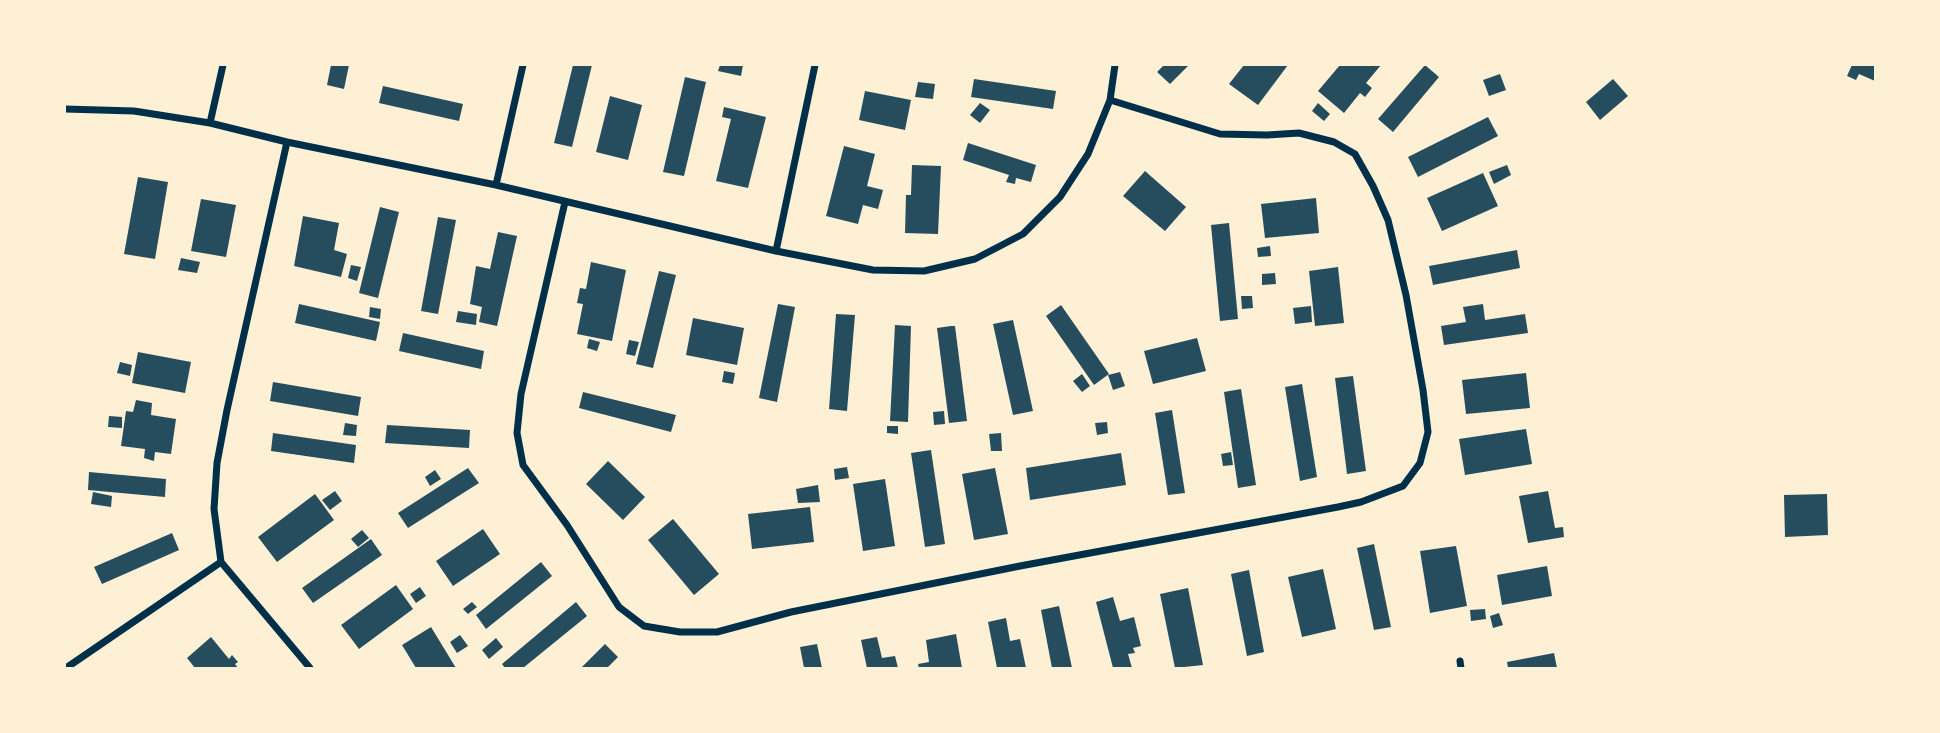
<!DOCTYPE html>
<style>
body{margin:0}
#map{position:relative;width:1940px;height:733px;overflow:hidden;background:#fdf0d5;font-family:"Golos Text",sans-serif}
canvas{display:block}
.frame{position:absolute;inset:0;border:66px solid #fdf0d5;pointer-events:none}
</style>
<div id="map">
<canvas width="1940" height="733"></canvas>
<div class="frame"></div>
</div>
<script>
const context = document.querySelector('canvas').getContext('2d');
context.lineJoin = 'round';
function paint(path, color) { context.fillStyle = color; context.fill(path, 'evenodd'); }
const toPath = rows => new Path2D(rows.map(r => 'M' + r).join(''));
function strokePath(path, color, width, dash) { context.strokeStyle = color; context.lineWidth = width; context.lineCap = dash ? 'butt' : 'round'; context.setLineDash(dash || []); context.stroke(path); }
paint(toPath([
 [331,65,349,65,344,89,327,85],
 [573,65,592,65,572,147,554,143],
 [720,65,743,65,741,76,718,71],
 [1164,65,1189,65,1170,84,1157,72],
 [1244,65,1288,65,1258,105,1229,84],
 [1340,65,1381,65,1366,83,1372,88,1365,97,1360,93,1344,113,1318,91],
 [1425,65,1439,77,1393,132,1378,119],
 [1852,65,1875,65,1875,81,1859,74,1856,80,1847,76],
 [1500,74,1506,90,1489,96,1483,80],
 [685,77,706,82,684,176,663,172],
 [974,79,1056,91,1053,109,971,97],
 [1613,79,1628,96,1600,120,1586,102],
 [918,82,935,84,933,99,915,97],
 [383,86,463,104,459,121,379,103],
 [865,91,911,100,905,130,859,120],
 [610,96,642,105,628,160,596,152],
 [980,103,990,110,980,123,970,115],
 [1318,103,1330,114,1324,121,1312,111],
 [724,107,766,117,748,188,716,181,731,119,722,117],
 [1488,117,1498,136,1418,177,1408,157],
 [968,143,1036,165,1031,182,1016,178,1015,184,1006,182,1009,175,963,160],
 [844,146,875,154,867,186,883,190,878,209,863,205,858,224,826,216],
 [912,165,941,166,938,234,905,233,906,195,911,195],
 [1507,165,1511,175,1494,184,1489,172],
 [1145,171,1186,207,1165,231,1123,196],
 [1483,173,1498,206,1442,231,1427,198],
 [138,177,168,182,155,259,124,254],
 [1316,198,1319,233,1265,238,1261,204],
 [201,199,236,205,226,257,191,251],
 [380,207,399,212,378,298,359,293],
 [303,216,339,223,334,250,347,254,341,277,294,266],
 [438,217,456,220,438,314,421,311],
 [1229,223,1238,319,1220,321,1211,225],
 [498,232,517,236,497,326,479,322,482,307,470,304,476,266,490,269],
 [1270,246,1271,256,1258,257,1257,248],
 [1517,250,1520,268,1433,285,1429,266],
 [181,258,200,262,197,273,178,270],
 [591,262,626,270,612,341,577,334,583,304,577,303,580,288,586,289],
 [351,265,361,267,357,281,348,278],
 [1338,267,1344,323,1315,326,1309,271],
 [659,271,676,275,653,368,636,364],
 [1275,273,1276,284,1262,285,1262,274],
 [1241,296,1252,296,1253,308,1242,309],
 [299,304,380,322,376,341,295,323],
 [778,304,795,307,777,402,759,398],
 [1483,304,1485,320,1525,314,1528,333,1444,345,1441,326,1466,322,1463,307],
 [1061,305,1109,374,1094,385,1046,316],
 [1311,306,1312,322,1295,324,1293,308],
 [370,307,381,309,380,319,369,317],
 [458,311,477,314,476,325,456,322],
 [836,314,855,315,847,411,829,409],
 [693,318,744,328,737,365,686,355],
 [1013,320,1033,411,1013,415,993,324],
 [895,325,911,326,908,422,890,421],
 [951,326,955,326,967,421,949,423,937,328],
 [403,333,484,351,481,369,399,351],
 [1197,338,1206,371,1153,384,1144,351],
 [589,339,600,342,597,351,587,348],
 [629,340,639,342,635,356,626,354],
 [138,352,191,362,185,393,132,383],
 [120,362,132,365,130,376,117,373],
 [724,371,735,373,733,384,722,382],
 [1120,372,1125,386,1113,390,1108,375],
 [1526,373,1530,408,1466,414,1462,380],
 [1082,374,1090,386,1082,392,1073,381],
 [1353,376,1366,471,1347,474,1335,378],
 [273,382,361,397,358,416,270,401],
 [1302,384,1317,477,1300,481,1285,387],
 [1241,389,1256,485,1238,488,1224,392],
 [583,392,676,415,671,432,579,408],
 [136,400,152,403,151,415,176,419,171,454,155,452,154,461,144,458,145,449,121,446,126,411,133,412],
 [1172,410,1185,493,1168,495,1155,413],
 [944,411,945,424,934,425,933,412],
 [109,416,122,417,122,428,108,427],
 [1107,422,1108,433,1097,435,1095,423],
 [345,423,357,425,356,436,343,435],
 [387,425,470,430,469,448,385,443],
 [887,426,898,426,898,434,887,433],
 [1526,429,1532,464,1465,475,1459,439],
 [273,433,356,445,354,463,271,451],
 [1001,433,1002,451,991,451,989,434],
 [931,450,945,544,925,547,911,453],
 [1231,452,1233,465,1223,466,1221,454],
 [1121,453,1126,485,1030,500,1026,468],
 [608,461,645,497,623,520,586,484],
 [847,467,849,478,835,480,834,469],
 [468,468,479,483,408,528,398,513],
 [995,468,1008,534,974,540,962,474],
 [435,470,441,479,430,486,425,477],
 [89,472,166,479,165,497,88,490],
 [885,479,895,546,863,551,853,484],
 [818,485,820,502,798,503,796,489],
 [335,491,342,501,330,510,322,500],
 [1548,491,1555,528,1563,527,1564,537,1528,543,1519,496],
 [93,492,112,496,111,507,91,504],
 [315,494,334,520,277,562,258,537],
 [1827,494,1828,535,1785,537,1784,495],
 [810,507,814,542,752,549,748,514],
 [673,519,719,574,694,595,648,540],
 [483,529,500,554,453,586,436,561],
 [362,530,369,538,358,547,351,539],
 [172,533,179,550,102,584,94,567],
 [371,539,382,555,313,603,302,588],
 [1374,544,1391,627,1374,630,1357,548],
 [1456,546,1467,606,1430,613,1420,551],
 [541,562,552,576,486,629,476,615],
 [1547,566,1552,596,1502,605,1497,575],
 [1323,569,1336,629,1302,637,1288,577],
 [1249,570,1264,652,1247,656,1231,574],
 [396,585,413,609,359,649,341,625],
 [420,587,426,596,416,603,410,594],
 [1188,588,1203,665,1175,668,1160,594],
 [1113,597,1120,621,1134,617,1141,646,1133,648,1135,653,1128,654,1132,668,1113,668,1096,602],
 [472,602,477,607,468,614,463,609],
 [576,602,587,616,523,668,505,668,502,664],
 [1059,606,1072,668,1052,668,1041,610],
 [1485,609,1486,619,1471,621,1470,610],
 [1499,613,1503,625,1493,628,1490,616],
 [1006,618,1010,641,1020,639,1026,668,997,668,988,622],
 [431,627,456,668,416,668,402,645],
 [956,634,962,668,919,668,918,664,929,662,926,640],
 [460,635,468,646,457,653,450,642],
 [211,637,229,659,232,655,238,662,235,664,238,668,195,668,187,658],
 [877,637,882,658,895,656,898,668,867,668,861,640],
 [496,638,503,647,489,659,482,650],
 [605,644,618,657,607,668,581,668],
 [817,644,822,668,804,668,800,647],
 [1554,653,1557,668,1508,668,1507,662]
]), '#264d5e');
strokePath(toPath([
 [65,109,134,111,210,123,287,142,496,185,776,251,873,270,924,271,975,259,1023,234,1060,197,1088,154,1110,100,1115,65],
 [210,123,223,65],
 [287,142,227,410,217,463,214,509,221,562,310,668],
 [496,185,523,65],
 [565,202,521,394,517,433,523,465,567,525,619,607,644,626,680,632,717,632,791,612,1020,566,1338,507,1361,502,1403,486,1420,463,1428,432,1423,390,1406,295,1388,220,1373,186,1355,154,1334,142,1299,133,1267,135,1220,134,1110,100],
 [776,251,815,65],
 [1460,661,1461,668],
 [66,668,221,562]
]), '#003049', 7);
</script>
